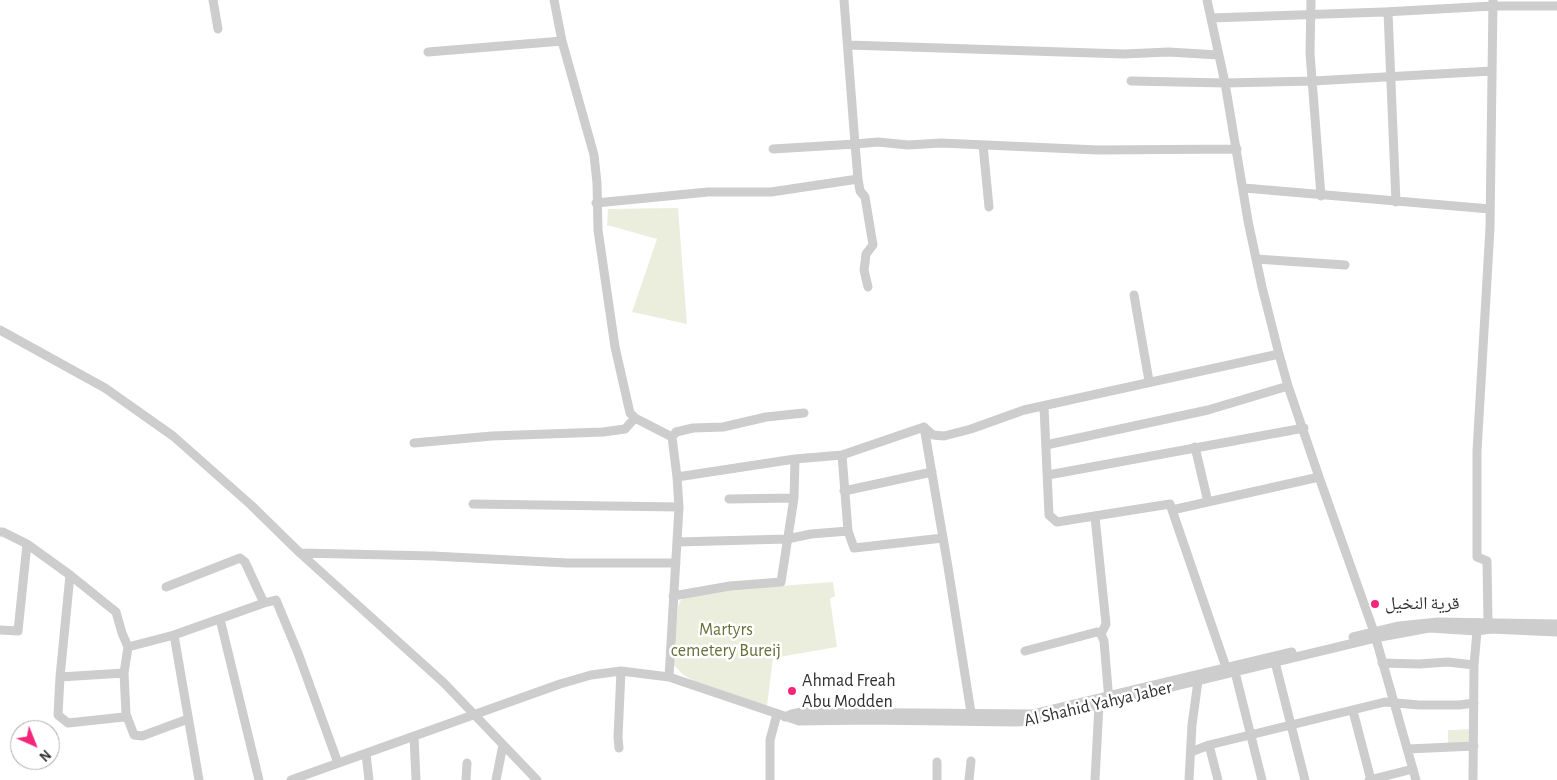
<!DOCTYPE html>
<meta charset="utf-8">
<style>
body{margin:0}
#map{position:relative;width:1557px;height:780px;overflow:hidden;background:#fff;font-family:"Alegreya Sans",sans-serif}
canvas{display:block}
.north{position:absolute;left:10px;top:720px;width:50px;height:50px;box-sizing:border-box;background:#fff;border:1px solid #acacac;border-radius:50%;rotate:136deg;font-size:14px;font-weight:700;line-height:20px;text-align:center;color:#303030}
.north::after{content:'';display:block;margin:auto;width:18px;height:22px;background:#f5257a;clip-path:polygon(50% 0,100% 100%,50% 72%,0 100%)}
</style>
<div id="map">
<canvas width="1557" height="780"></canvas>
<div class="north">N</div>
</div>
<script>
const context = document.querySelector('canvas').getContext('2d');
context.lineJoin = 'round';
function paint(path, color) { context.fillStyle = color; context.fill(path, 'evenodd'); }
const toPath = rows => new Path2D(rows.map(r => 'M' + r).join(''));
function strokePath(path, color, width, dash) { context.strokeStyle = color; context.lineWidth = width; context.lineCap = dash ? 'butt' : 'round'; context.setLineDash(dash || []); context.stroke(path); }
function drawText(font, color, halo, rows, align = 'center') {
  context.font = font + ' "Alegreya Sans","Noto Naskh Arabic",sans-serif'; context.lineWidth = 5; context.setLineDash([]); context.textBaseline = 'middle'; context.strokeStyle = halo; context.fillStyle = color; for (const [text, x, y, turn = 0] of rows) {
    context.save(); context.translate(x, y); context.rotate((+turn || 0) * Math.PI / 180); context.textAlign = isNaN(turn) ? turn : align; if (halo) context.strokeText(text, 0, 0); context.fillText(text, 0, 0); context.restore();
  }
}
paint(toPath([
 [678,208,687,324,632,312,657,239,607,225,608,209],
 [833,582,835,596,830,599,837,647,773,658,767,706,701,685,682,674,673,664,678,607,680,601,684,598,725,590],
 [1471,729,1470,747,1448,748,1448,730]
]), '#eceedd');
strokePath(toPath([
 [213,0,218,29],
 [554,0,562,41,594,155,597,183,598,230,615,347,630,413,635,418,672,437,677,477,679,507,669,677],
 [1207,0,1225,83,1248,221,1262,287,1279,354,1288,386,1319,477,1374,632,1416,780],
 [1311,0,1310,53,1321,196],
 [1388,12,1396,202],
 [1211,18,1384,12,1493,6,1557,6],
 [848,45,1124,54,1168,52,1219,55],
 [428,52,562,41],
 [1131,81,1225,83,1313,81,1492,71],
 [983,145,989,207],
 [773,149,855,144,844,0],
 [858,179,860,191,865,197,873,245,866,254,865,263,864,270,868,287],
 [1244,188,1490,209],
 [596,203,708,192,771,192,858,179,855,144,878,142,908,145,941,143,1098,150,1237,149],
 [1256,259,1345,265],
 [1134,295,1149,381],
 [0,330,105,388,173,436,251,505,300,553,444,683,537,780],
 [1044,407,1049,515,1057,522,1170,504,1228,673],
 [924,427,948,567,972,719],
 [672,437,676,432,693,428,723,427,766,417,804,413],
 [414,443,492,436,603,432,625,429,635,418],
 [1046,445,1208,410,1288,386],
 [1195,447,1208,502],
 [842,455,848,531,854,548,943,538],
 [1048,475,1304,428],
 [677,477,795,459,842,455,924,427,933,435,944,436,971,429,1024,410,1279,354],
 [844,491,932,472],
 [729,499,794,498],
 [473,504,679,507],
 [1172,510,1319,477],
 [1095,517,1106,624,1101,634],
 [0,532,3,532,27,544,70,575,116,612,122,633,128,647,174,635,264,603],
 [678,542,787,539,811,534,848,531],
 [300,553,433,556,567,563,676,563],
 [70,575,60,677,58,715,68,723,124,717,126,714,124,673,128,647],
 [166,587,240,558,245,562,264,603,276,600,298,653,338,763],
 [673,596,730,586,781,582,794,498,795,459],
 [220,619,259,780],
 [0,630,18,631,27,544],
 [174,635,199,780],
 [1353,637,1399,626,1438,622,1557,624],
 [1025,651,1097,632,1101,634,1104,641,1109,701],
 [1275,662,1305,780],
 [1382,663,1419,664,1448,662,1474,665],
 [1235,672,1262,780],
 [60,677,124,673],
 [1353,711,1371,780],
 [126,714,134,735,142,736,188,719],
 [785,717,792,714,801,712,1033,714,1292,652],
 [414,736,416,780],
 [1209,745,1218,780],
 [619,748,618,737,621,671],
 [1408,749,1474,746],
 [1191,752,1209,745,1385,702,1419,705,1459,705,1474,703],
 [366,754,369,780],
 [291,780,560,684,591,675,621,671,669,677,799,721,869,720,1016,722,1030,721,1375,638,1429,628,1477,631,1491,629,1557,632],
 [466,780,467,763],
 [496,780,503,745],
 [770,780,770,740,777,714],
 [937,780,937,762],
 [969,780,971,761],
 [1095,780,1099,705],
 [1189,780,1192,725,1198,681],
 [1369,780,1413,769],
 [1473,780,1474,665,1477,631,1488,623,1487,561,1477,557,1477,451,1490,228,1493,0]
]), '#cdcdcd', 9);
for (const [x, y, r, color] of [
 [1375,604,5,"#f5257a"],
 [792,691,5,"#f5257a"]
]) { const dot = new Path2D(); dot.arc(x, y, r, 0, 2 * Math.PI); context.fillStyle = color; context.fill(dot); strokePath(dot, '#fff', 2); }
drawText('18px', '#303030', '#fff', [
 ["قرية النخيل",1385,604],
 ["Ahmad Freah",802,681],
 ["Abu Modden",802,702]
], 'left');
drawText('18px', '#667139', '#fff', [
 ["Martyrs",726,630],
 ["cemetery Bureij",726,651]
]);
drawText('18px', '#303030', '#fff', [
 ["Al Shahid Yahya Jaber",1098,704,-13]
]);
</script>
